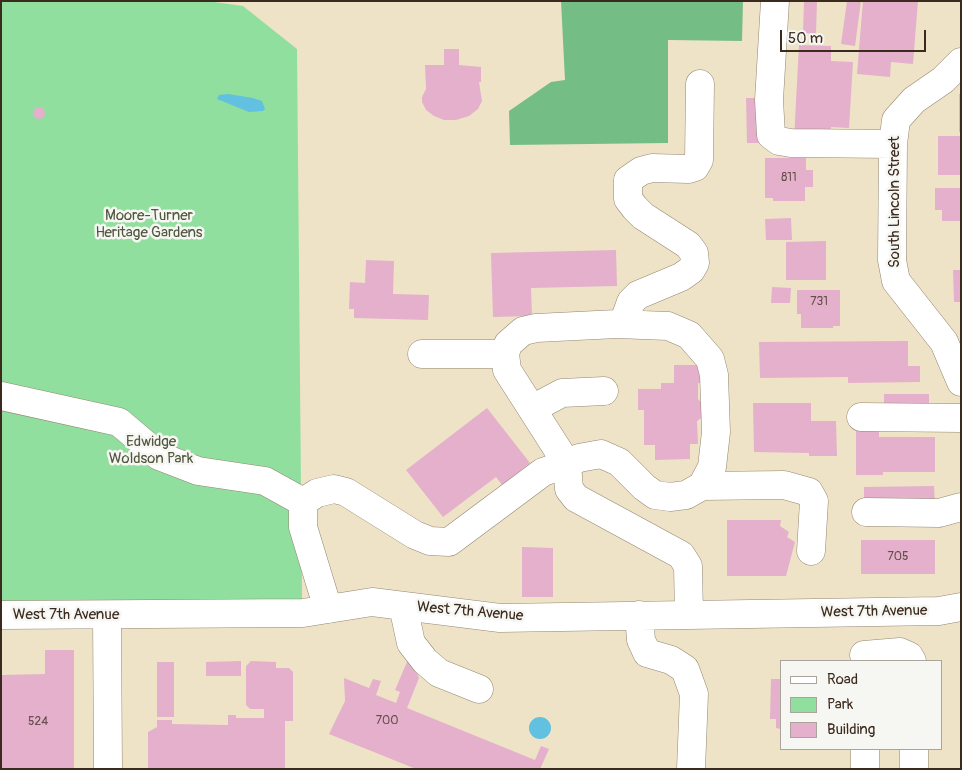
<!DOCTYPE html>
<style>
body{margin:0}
#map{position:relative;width:962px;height:770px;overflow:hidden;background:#eee3c6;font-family:Pangolin,sans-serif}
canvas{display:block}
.frame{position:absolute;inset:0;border:2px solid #3b2a1e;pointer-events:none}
.legend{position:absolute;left:780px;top:660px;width:162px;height:90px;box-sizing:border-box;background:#f6f6f2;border:1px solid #aba49d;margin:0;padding:6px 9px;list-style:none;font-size:15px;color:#3b2a1e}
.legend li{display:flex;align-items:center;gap:10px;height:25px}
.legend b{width:25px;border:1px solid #aba49d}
.scale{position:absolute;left:780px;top:30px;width:146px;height:22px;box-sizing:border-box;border:2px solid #3b2a1e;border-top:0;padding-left:6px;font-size:15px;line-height:18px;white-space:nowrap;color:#3b2a1e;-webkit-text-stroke:4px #f6f6f2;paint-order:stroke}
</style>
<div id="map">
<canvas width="962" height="770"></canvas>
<div class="frame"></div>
<ul class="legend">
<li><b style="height:6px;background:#fff"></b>Road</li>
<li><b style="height:14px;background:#90df9e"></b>Park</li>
<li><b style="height:14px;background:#e4b0cc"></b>Building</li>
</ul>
<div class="scale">50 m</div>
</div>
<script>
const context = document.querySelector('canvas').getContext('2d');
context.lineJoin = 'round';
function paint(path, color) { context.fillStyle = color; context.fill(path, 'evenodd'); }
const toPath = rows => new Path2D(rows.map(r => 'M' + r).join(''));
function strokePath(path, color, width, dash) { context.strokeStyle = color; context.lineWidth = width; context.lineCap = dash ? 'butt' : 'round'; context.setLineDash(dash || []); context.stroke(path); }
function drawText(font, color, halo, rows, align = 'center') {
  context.font = font + ' Pangolin,sans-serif'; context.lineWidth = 5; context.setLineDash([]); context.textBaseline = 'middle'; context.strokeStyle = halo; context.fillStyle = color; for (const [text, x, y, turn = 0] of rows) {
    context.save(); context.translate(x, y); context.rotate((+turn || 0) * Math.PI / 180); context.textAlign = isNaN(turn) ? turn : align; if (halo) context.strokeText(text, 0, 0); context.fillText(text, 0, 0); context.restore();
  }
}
paint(toPath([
 [1,1,207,1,243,6,297,49,302,600,1,603]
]), '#90df9e');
paint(toPath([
 [561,1,743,1,742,41,668,40,668,143,510,145,509,111,551,82,565,80]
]), '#74be85');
paint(toPath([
 [228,94,253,98,262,101,265,109,263,111,249,112,217,99,219,95],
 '529 728a11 11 0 1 1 22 0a11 11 0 1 1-22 0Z'
]), '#62c0e0');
paint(toPath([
 [804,1,817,1,816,34,803,33],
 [847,1,861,1,855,46,841,44],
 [863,1,918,1,913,64,891,62,890,77,857,74],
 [799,45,831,46,831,61,853,62,849,128,831,127,830,136,794,140],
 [444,49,459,49,459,65,481,67,481,82,479,82,482,101,478,109,469,116,456,120,444,120,434,116,426,110,422,102,422,97,426,89,425,65,444,65],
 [959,94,961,94,961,132,959,132],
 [746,98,760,98,761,143,747,143],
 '33 113a6 6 0 1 1 12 0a6 6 0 1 1-12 0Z',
 [938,136,961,136,961,175,938,175],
 [765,158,806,158,806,170,813,170,813,187,805,187,805,201,773,201,773,198,765,198],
 [935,188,961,188,961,221,942,221,942,210,935,210],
 [791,218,792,240,766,240,765,219],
 [826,241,826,280,786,280,786,242],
 [616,250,617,286,531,288,532,316,493,317,491,253],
 [366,260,394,261,393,294,429,295,428,320,354,318,354,309,349,309,350,282,365,283],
 [953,270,961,270,961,302,954,302],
 [772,287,791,288,790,303,771,303],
 [797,290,840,290,840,326,833,326,833,328,801,328,801,314,797,314],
 [908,341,908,366,920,366,920,382,848,383,848,377,760,378,759,342],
 [674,365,704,365,704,383,698,383,698,399,705,406,705,416,697,421,698,444,690,444,690,459,655,460,655,445,644,445,644,410,638,410,638,389,661,389,661,383,674,383],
 [884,394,929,394,929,407,884,407],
 [753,403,811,403,811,421,836,421,837,456,809,456,809,453,754,452],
 [487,408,530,463,502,485,496,477,443,517,406,470],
 [856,425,879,425,879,437,935,437,935,472,883,472,883,475,856,475],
 [934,486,935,504,864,505,864,487],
 [727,520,781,520,780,526,789,532,787,537,795,542,786,576,727,576],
 [861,540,935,540,935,574,861,574],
 [522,547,553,548,553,597,522,597],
 [45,650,74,650,74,769,1,769,1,675,45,674],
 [410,655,419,678,407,708,535,760,541,746,549,749,540,769,416,769,329,734,345,701,344,678,369,688,373,679,381,681,376,695,396,703,400,692,395,690],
 [241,661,241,676,206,676,206,662],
 [251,661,276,662,276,668,289,668,293,672,293,721,285,721,285,769,148,769,148,732,157,727,157,720,172,720,172,724,228,725,228,715,236,715,236,718,264,718,264,709,250,709,246,705,246,666],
 [157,662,174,662,174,717,157,717],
 [771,679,781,679,781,729,776,728,776,719,770,719]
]), '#e4b0cc');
const minor = toPath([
 [775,1,769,100,771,135,779,141,791,143,893,144],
 [961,62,943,80,914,100,896,120,893,144,892,260,896,281,944,342,961,382],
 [623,324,631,302,638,295,681,277,691,270,695,263,694,253,688,245,643,216,635,208,628,199,628,180,641,171,652,168,689,169,695,167,699,160,700,84],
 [422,354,505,354],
 [1,396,119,422,159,456,198,471,265,481,303,502,303,527,328,609],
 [532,409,562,393,604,391],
 [861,417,961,418],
 [702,486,784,485,809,492,814,501,811,551],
 [303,502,317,493,334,489,346,492,415,535,430,541,449,542,543,472,567,464,507,370,505,354,508,344,523,331,536,328,617,324,668,326,689,335,710,359,714,375,716,432,712,467,702,486,686,495,670,497,655,495,644,487,619,462,601,454,579,458,567,464,569,489,576,498,681,555,688,566,689,615],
 [866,512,939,513,961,507],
 [403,606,411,643,425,661,439,673,479,689],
 [1,615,303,613,372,602,500,618,939,611,961,607],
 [107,615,108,769],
 [639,615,641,640,647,653,671,660,685,669,694,694,691,769],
 [864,655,900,652,909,656,912,661],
 [865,749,865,769],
 [914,749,914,769]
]);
strokePath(minor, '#948672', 29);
strokePath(minor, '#fff', 28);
drawText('12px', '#654c4a', null, [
 ["811",789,178],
 ["731",819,302],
 ["705",898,557],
 ["700",387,721],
 ["524",38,722]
]);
drawText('15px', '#3b2a1e', '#f6f6f2', [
 ["South Lincoln Street",895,202,-90],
 ["West 7th Avenue",470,612,5],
 ["West 7th Avenue",874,612,-1],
 ["West 7th Avenue",66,615]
]);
drawText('15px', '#50573e', '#f6f6f2', [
 ["Moore-Turner",149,216],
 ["Heritage Gardens",149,233],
 ["Edwidge",151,442],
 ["Woldson Park",151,459]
]);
</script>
